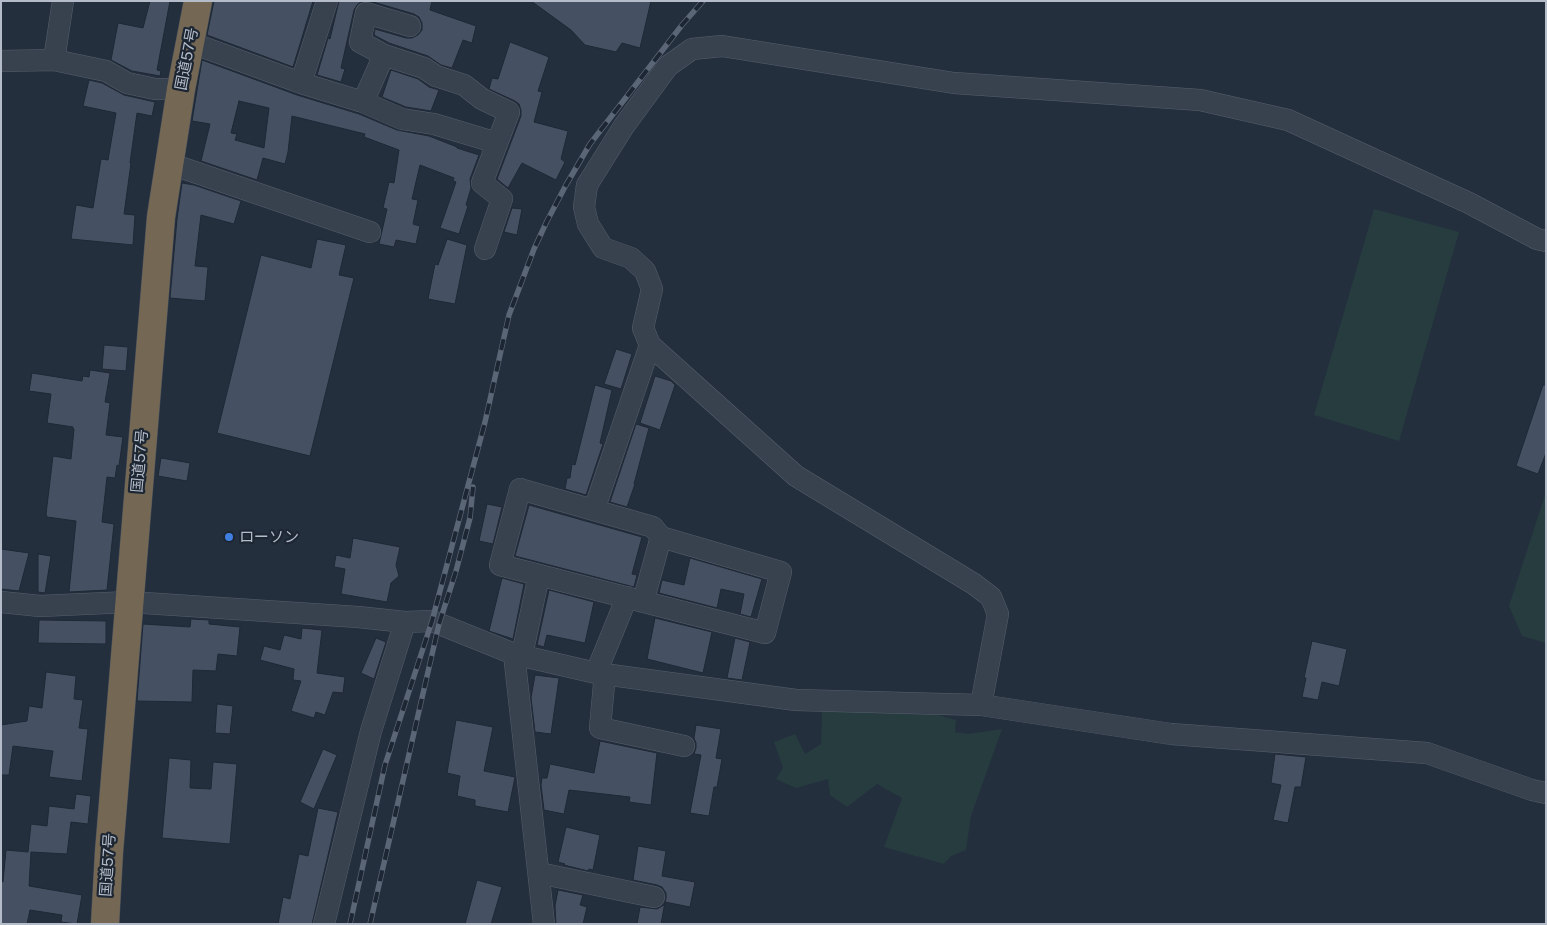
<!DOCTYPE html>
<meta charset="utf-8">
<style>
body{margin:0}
#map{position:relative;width:1547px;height:925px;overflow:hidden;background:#242f3e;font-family:"Public Sans",sans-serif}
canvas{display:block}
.frame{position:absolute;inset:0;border:2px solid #b4bcc9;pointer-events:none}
</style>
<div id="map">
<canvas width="1547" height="925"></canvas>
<div class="frame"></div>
</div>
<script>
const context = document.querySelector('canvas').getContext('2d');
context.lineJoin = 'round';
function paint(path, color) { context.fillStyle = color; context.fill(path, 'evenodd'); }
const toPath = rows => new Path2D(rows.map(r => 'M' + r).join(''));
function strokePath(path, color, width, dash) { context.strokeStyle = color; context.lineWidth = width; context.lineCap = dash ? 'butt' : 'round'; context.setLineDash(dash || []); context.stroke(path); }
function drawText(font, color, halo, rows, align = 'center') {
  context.font = font + ' "Public Sans","Noto Sans JP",sans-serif'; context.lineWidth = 4.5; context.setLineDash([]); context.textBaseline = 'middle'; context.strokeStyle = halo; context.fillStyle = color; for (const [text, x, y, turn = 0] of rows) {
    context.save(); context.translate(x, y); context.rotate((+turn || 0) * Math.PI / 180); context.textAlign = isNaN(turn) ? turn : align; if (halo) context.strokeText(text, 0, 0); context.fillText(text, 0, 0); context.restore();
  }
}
paint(toPath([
 [1374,209,1459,232,1399,441,1314,415],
 [1546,492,1546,643,1522,636,1509,606],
 [822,710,921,710,956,720,955,732,968,734,1002,729,971,816,966,850,951,856,944,864,884,847,902,798,877,784,847,807,830,795,828,779,796,788,776,779,783,768,774,742,795,734,805,754,821,744]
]), '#263c3f');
const building = toPath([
 [150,1,170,1,157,70,161,71,160,76,132,71,111,60,118,23,143,28,150,1],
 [214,1,313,1,293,67,207,35,214,1],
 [339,1,362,1,357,5,354,10,341,68,345,69,341,82,317,75,328,38,330,39,339,1],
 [370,1,432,1,430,10,476,26,472,43,463,40,452,68,441,65,428,56,389,43,374,35,375,29,406,38,412,38,418,35,422,30,422,23,419,17,414,14,370,1],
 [531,1,651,1,640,48,622,43,616,52,585,45,571,30,531,1],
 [510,42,549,57,538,91,542,92,534,122,568,131,561,159,565,162,556,180,522,163,508,188,497,179,521,116,521,110,519,104,515,101,489,89,492,78,498,79,510,42],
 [202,60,297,95,359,114,397,130,429,136,457,147,457,148,479,155,470,179,471,188,466,205,468,206,459,234,440,228,456,182,453,181,454,178,420,165,412,199,418,200,413,224,420,226,416,244,396,240,394,247,379,244,387,209,383,208,389,182,394,183,399,150,364,137,365,134,292,116,288,152,285,164,263,158,257,180,201,161,210,124,192,121,202,60],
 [239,101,269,108,264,148,235,140,237,134,231,133,239,101],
 [391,70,418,79,429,87,439,90,431,111,406,107,382,97,391,70],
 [89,80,102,83,124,95,155,102,152,116,137,113,130,163,131,163,124,214,135,215,133,245,71,239,76,205,93,208,101,159,108,160,116,113,83,106,89,80],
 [182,183,194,185,241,201,234,224,201,215,195,266,208,267,205,301,170,298,177,219,182,183],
 [512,208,522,209,517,235,504,232,512,208],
 [317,239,346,245,339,275,354,278,310,456,217,433,261,255,311,268,317,239],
 [447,239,467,245,455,304,428,299,435,264,438,265,447,239],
 [104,345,128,347,126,371,102,369,104,345],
 [616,349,632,354,621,389,604,384,616,349],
 [90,370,110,373,105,402,110,403,106,435,123,437,119,466,117,465,115,478,107,477,102,522,114,524,107,590,69,592,76,521,47,517,46,514,53,456,71,459,74,429,73,429,73,427,47,423,51,394,29,391,32,373,82,381,83,376,89,377,90,370],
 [655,376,671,381,675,385,660,430,640,423,655,376],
 [595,385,612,390,600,443,603,444,586,495,565,489,567,478,570,478,572,464,575,465,595,385],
 [1543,385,1546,385,1546,453,1538,474,1516,466,1543,385],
 [636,424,649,428,634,484,635,484,627,507,610,502,636,424],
 [161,458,190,463,187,481,158,476,161,458],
 [487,504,502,507,493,544,479,541,487,504],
 [529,505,642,537,632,574,637,575,634,587,515,556,529,505],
 [353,538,400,547,396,565,399,576,391,583,387,602,341,594,345,569,334,567,336,555,350,558,353,538],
 [1,549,29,553,19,591,1,589,1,549],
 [38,554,51,556,45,593,38,592,38,554],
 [690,558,762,579,751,617,740,614,744,594,721,589,717,608,659,593,662,580,684,585,690,558],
 [502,578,524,584,513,639,489,631,502,578],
 [549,590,594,602,585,643,547,635,544,647,537,645,549,590],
 [655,618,712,632,703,673,647,659,655,618],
 [191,619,209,620,209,624,240,627,237,656,218,654,216,671,193,670,192,702,137,701,143,624,190,627,191,619],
 [39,620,106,621,106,644,38,643,39,620],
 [302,628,322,630,317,673,345,677,343,693,333,692,325,715,316,712,314,718,291,711,301,681,293,680,294,669,260,660,264,646,280,650,284,635,301,639,302,628],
 [376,638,386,642,374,679,361,673,376,638],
 [735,638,750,642,742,680,727,678,735,638],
 [1312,641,1347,649,1339,686,1322,682,1318,700,1302,697,1306,678,1304,678,1312,641],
 [46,672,76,676,74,699,83,700,79,728,88,729,82,781,49,777,53,751,13,746,9,775,1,775,1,725,27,721,29,706,42,708,46,672],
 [535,675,559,678,551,734,535,732,531,698,535,675],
 [217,704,233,706,230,734,215,733,217,704],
 [456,720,493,727,484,771,515,777,508,812,475,806,475,800,457,796,460,776,447,773,456,720],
 [696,725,721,729,716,758,722,759,717,787,714,787,709,816,690,813,701,755,694,754,696,748,696,743,694,738,696,725],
 [600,741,657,753,651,805,629,802,630,797,569,790,564,814,544,810,541,785,542,778,547,778,550,764,594,773,600,741],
 [323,749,337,755,314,809,300,802,323,749],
 [1275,754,1306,757,1301,787,1295,787,1288,823,1273,820,1281,785,1271,783,1275,754],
 [169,758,191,760,190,788,211,789,213,762,237,764,230,844,162,838,169,758],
 [76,794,91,796,88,824,71,822,67,854,31,852,29,886,82,895,77,924,61,922,62,915,30,910,27,924,1,924,1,881,3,882,6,850,28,852,31,824,47,826,49,806,74,809,76,794],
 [318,808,338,812,312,924,278,924,283,897,290,899,299,854,308,856,318,808],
 [566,827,600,835,593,870,589,869,588,871,564,865,565,864,558,862,566,827],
 [638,846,666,851,662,876,695,882,690,907,665,902,661,924,637,924,640,907,657,909,664,905,666,899,666,893,662,887,657,885,633,880,638,846],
 [477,880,502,887,491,924,465,924,477,880],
 [558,890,583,895,580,905,587,907,583,924,556,924,555,906,558,890]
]);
paint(building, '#455162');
strokePath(building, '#1f2835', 1);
const minor = toPath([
 [410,26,366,13,360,42,384,55,424,68,436,76,464,85,482,99,509,112,482,183,502,199,485,249],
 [189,42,301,83,363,102,402,119,434,124,497,143],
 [54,60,106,71,127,83,155,89,181,89],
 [1,61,54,60,63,1],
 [301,83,327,1],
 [363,102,384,55],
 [168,163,370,232],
 [520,489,653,527,661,537,781,572,765,633,500,565,520,489],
 [594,510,650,345],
 [1,602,40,606,129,602,358,617,405,622,432,621,514,654,596,673,796,700,981,705,1171,734,1427,753,1532,790,1546,793],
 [643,602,661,537],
 [514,654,544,924],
 [522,655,539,575],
 [596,673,627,597],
 [605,673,600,728,684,746],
 [981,705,998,614,991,597,974,584,796,476,650,345,643,328,652,289,645,271,631,258,603,248,588,224,584,207,587,185,624,126,668,66,692,49,722,46,954,83,1200,100,1288,120,1469,203,1537,239,1546,241],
 [539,873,654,897],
 [324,924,371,731,405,622]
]);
const highway = toPath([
 [105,924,109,852,161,217,181,89,198,1]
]);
strokePath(minor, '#565f6c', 22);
strokePath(highway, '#434c59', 29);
strokePath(minor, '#38414e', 21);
strokePath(highway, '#746855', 28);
const rail = toPath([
 [350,924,385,765,432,621,485,422,509,315,534,249,547,221,566,185,590,144,682,25,703,1],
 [370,924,439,624,456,571,470,518,473,487]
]);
strokePath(rail, '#5a6575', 5.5);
strokePath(rail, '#1d2633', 4, [11]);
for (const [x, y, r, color] of [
 [229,537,5,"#3f7fe0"]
]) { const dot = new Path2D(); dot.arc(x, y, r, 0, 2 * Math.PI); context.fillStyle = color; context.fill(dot); strokePath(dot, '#1d2633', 2); }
drawText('15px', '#b4bcc9', '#1d2633', [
 ["国道57号",187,59,-79],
 ["国道57号",140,461,-85],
 ["国道57号",108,865,-86]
]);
drawText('15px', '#b4bcc9', '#1d2633', [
 ["ローソン",239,537]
], 'left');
</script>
